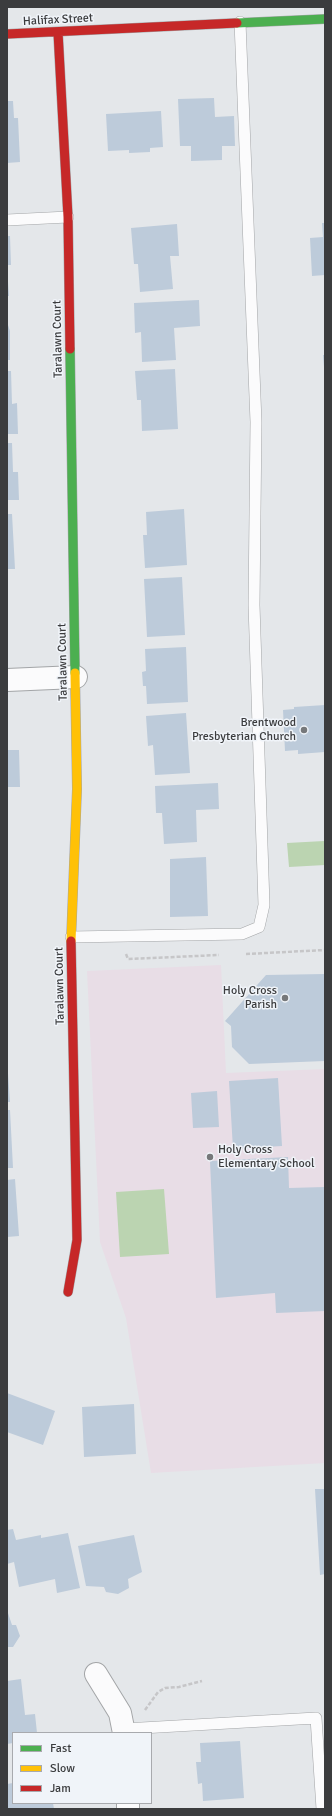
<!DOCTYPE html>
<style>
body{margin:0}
#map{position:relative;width:332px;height:1816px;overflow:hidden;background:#e4e7ea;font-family:Signika,sans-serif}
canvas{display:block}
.frame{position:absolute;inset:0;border:8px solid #3b3c3e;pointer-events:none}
.legend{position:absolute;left:12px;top:1732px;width:140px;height:72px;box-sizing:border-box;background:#f0f4f9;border:1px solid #a8aaae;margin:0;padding:5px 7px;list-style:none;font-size:12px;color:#3b3c3e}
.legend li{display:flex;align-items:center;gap:8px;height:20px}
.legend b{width:20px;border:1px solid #a8aaae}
</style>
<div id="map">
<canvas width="332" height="1816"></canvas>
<div class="frame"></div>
<ul class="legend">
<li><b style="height:5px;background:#4caf50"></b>Fast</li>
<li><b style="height:5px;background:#ffc107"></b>Slow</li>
<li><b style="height:5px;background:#c62828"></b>Jam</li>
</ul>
</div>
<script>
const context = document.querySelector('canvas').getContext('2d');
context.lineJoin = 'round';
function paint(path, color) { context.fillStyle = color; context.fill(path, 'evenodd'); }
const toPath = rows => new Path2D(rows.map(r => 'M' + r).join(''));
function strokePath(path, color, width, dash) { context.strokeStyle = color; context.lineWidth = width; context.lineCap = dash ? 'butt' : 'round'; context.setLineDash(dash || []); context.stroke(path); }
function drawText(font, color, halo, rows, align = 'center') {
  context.font = font + ' Signika,sans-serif'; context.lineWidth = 3; context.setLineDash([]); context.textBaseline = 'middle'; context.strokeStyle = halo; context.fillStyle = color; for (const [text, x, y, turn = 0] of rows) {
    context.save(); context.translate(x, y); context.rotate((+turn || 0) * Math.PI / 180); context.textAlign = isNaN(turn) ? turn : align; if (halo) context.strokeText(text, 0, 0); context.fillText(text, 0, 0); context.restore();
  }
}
paint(toPath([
 [221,965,226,1073,325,1069,325,1463,151,1473,126,1318,100,1242,87,971]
]), '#e8dde6');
paint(toPath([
 [324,841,325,865,289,867,287,843],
 [164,1189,169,1254,120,1257,116,1192]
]), '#bbd4b1');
paint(toPath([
 [214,98,215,117,234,116,235,146,222,146,222,160,191,161,191,146,180,146,178,99],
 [7,101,13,101,14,118,18,118,20,162,7,163],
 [161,111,163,147,150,148,150,152,129,153,129,150,108,151,106,114],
 [322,223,325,223,325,275,312,276,310,238,323,237],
 [177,224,179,256,170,256,173,289,140,292,138,264,134,264,131,228],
 [7,236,10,236,11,265,7,265],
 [7,282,8,282,9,296,7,296],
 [199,300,200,326,174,328,176,360,142,362,141,332,135,333,134,303],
 [7,322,10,331,10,360,7,360],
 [323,355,325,355,325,367,324,367],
 [175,369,178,429,142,431,141,400,137,400,135,371],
 [7,371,11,371,12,404,17,403,18,434,7,434],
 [7,443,12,443,13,472,18,472,19,500,7,500],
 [184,509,187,565,145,568,143,535,147,535,146,512],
 [7,514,12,514,15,569,7,569],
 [182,577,185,635,147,637,144,579],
 [186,647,188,702,147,704,146,686,143,686,142,672,146,671,145,649],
 [325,705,325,752,298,754,298,750,285,751,283,710,294,709,294,707],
 [186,713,190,773,155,775,153,745,148,746,146,716],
 [7,750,19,750,20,787,7,787],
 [218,783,219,809,196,810,197,842,164,844,162,813,156,813,155,786],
 [206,857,208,916,170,917,170,859],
 [325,974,325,1061,249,1064,232,1047,231,1026,225,1021,266,975],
 [7,1059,10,1102,7,1102],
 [278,1078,282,1146,233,1149,229,1081],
 [217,1091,219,1127,193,1128,191,1093],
 [7,1110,10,1110,13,1168,7,1168],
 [288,1157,289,1188,325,1187,325,1311,276,1313,275,1293,216,1298,210,1161],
 [15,1179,19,1236,7,1237,7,1180],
 [7,1393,55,1411,43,1445,7,1432],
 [134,1404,136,1454,84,1457,82,1407],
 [315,1489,325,1489,325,1574,320,1575],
 [13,1529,16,1540,41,1535,41,1538,68,1533,80,1588,57,1593,55,1579,19,1587,14,1562,7,1564,7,1530],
 [134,1535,142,1572,128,1579,129,1588,118,1594,106,1592,104,1587,86,1586,78,1546],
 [7,1610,12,1625,16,1625,20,1636,13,1647,7,1647],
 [21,1679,25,1715,35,1714,37,1733,13,1733,13,1743,7,1744,7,1681],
 [240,1741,244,1798,203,1801,202,1783,198,1784,196,1762,201,1762,200,1743],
 [13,1783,13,1803,53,1803,54,1809,7,1809,7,1784]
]), '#bdcbda');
const lane = toPath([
 [7,220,68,217],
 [71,937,242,934,259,927,264,905,254,605,256,422,240,22],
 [124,1729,316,1718,322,1809]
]);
const street = toPath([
 [7,680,76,677],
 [96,1674,120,1713,124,1733],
 [128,1803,128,1809]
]);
const fast = toPath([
 [237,23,325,19],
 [70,349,75,673]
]);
const slow = toPath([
 [71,941,77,789,75,673]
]);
const jam = toPath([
 [58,32,68,217,70,349],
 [7,34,237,23],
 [68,1292,77,1240,71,941]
]);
strokePath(lane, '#a3a5a7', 12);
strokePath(street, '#a3a5a7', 24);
strokePath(fast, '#a3a5a7', 10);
strokePath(slow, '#a3a5a7', 10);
strokePath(jam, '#a3a5a7', 10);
strokePath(toPath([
 [126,954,128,959,219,955],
 [246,954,325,950],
 [145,1710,158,1692,165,1688,179,1687,202,1681]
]), '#c6c6c8', 2.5, [4, 2]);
strokePath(lane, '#fbfbfc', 11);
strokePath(street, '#fbfbfc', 22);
strokePath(fast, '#4caf50', 9);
strokePath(slow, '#ffc107', 9);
strokePath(jam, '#c62828', 9);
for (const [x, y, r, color] of [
 [304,730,4,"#76787a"],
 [285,998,4,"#76787a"],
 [210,1157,4,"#76787a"]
]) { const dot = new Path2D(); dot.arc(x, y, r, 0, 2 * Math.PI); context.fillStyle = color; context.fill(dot); strokePath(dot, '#f0f4f9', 1.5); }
drawText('12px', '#3b3c3e', '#f0f4f9', [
 ["Halifax Street",58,20,-3],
 ["Taralawn Court",58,339,-91],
 ["Taralawn Court",63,662,-91],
 ["Taralawn Court",60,986,-91]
]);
drawText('12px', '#3b3c3e', '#f0f4f9', [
 ["Brentwood",296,723],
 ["Presbyterian Church",296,737],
 ["Holy Cross",277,991],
 ["Parish",277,1005],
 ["Holy Cross",218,1150,"left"],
 ["Elementary School",218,1164,"left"]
], 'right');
</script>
